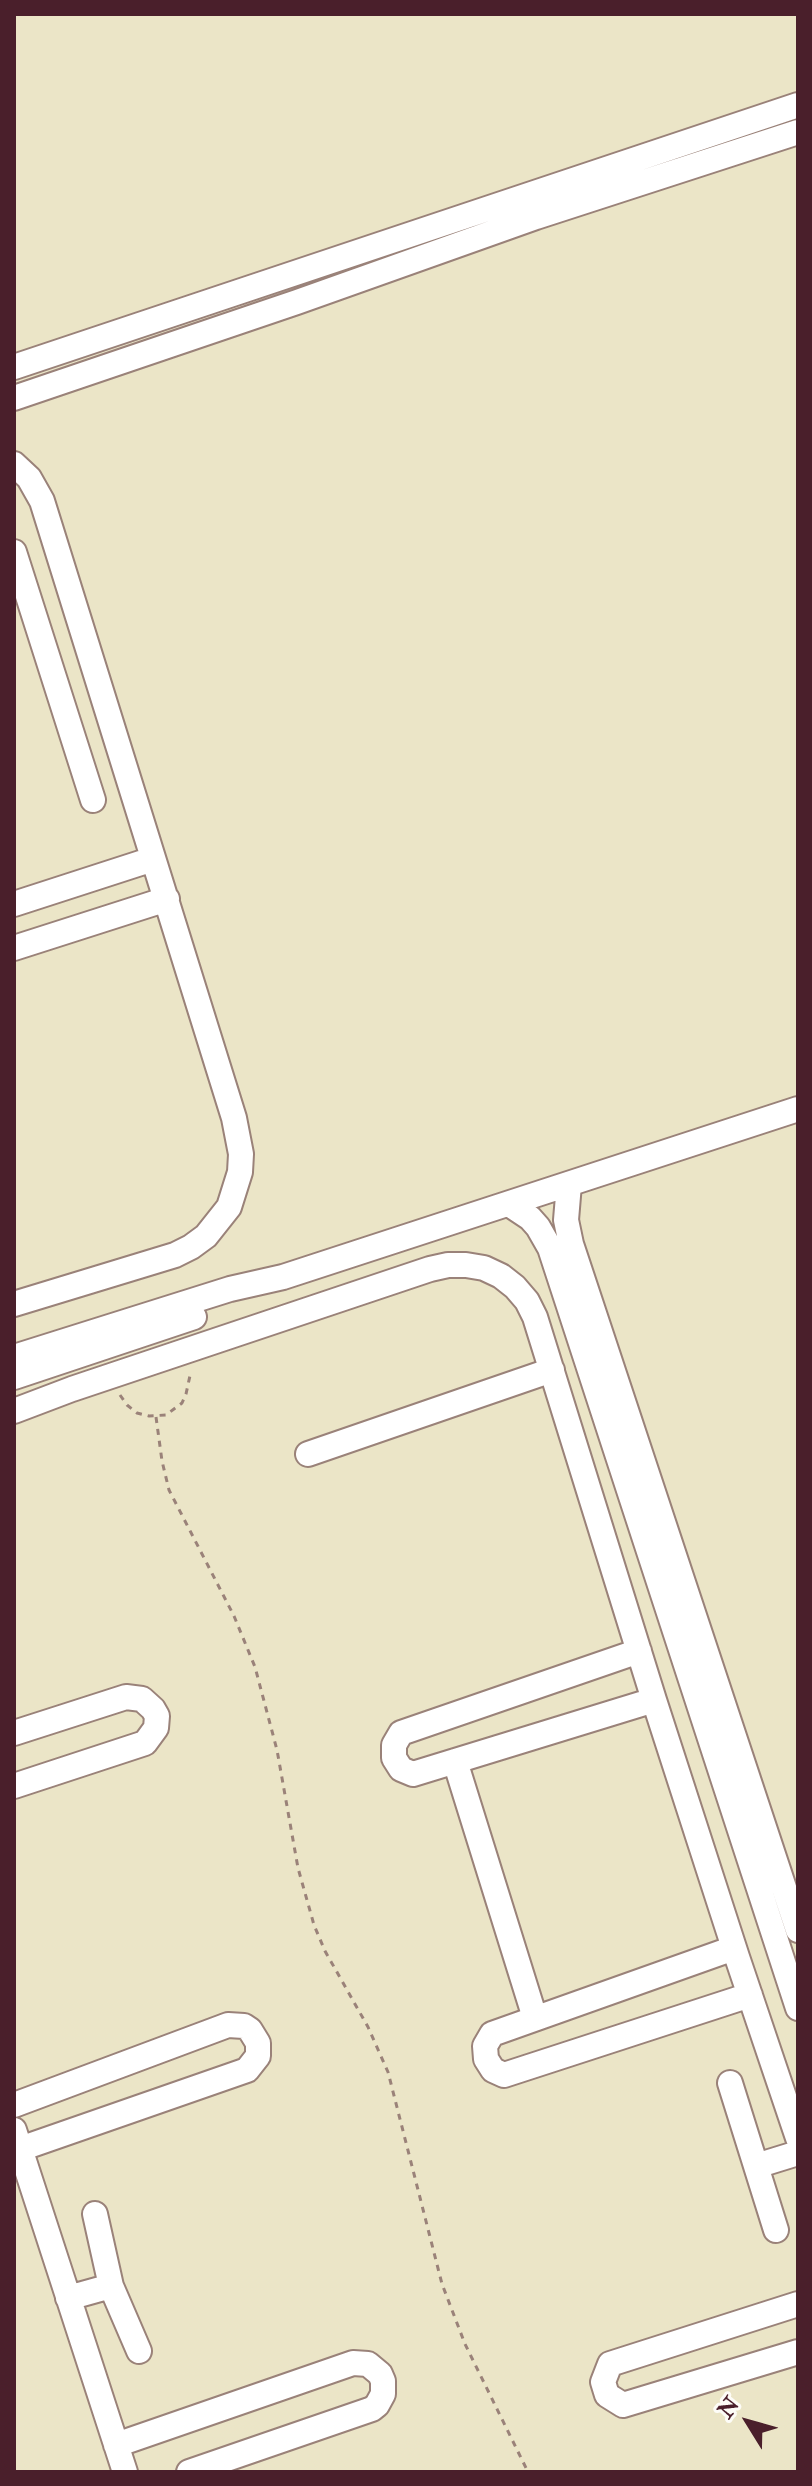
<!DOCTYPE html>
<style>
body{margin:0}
#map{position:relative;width:812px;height:2486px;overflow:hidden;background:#ebe5c7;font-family:"IM FELL Double Pica",serif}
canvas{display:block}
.frame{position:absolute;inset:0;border:16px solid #4a1f2b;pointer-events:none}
.north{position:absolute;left:708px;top:2382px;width:80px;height:80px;-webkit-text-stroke:6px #fdfcf7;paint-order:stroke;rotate:307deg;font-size:22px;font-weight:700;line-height:32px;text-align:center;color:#4a1f2b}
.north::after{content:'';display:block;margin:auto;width:28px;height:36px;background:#4a1f2b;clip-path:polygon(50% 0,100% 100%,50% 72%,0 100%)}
</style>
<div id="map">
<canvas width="812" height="2486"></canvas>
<div class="frame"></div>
<div class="north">N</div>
</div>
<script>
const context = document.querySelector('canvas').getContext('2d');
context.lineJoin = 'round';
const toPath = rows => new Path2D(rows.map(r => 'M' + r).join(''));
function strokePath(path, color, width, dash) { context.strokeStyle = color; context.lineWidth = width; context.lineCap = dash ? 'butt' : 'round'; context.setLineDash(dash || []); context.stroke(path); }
const minor = toPath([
 [14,367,798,105],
 [14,398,297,302,536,217,798,132],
 [14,464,29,478,42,501,234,1118,241,1154,240,1172,229,1207,206,1236,191,1247,175,1255,14,1304],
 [14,552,93,800],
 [14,904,153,859],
 [14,948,167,899],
 [569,1184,566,1220,571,1244,798,1930],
 [509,1204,530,1218,538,1227,550,1248,798,2008],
 [14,1357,230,1289,283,1277,798,1109],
 [14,1377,194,1317],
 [14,1411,72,1389,430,1269,448,1265,466,1265,484,1268,501,1276,515,1287,527,1301,535,1317,654,1700,737,1957,798,2138],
 [308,1454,552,1370],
 [639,1651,401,1733,394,1745,394,1758,401,1769,413,1774,654,1700],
 [14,1733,126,1697,142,1699,153,1709,157,1716,156,1728,145,1743,14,1786],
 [455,1761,535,2018],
 [734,1948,492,2034,485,2046,486,2059,493,2070,504,2075,750,1995],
 [730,2083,776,2230],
 [14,2105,228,2025,244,2026,250,2030,258,2043,258,2056,247,2070,20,2149],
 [14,2130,125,2472],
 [756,2166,798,2153],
 [111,2286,139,2351],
 [68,2298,111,2286,95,2214],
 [798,2304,610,2364,603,2382,607,2395,623,2405,798,2352],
 [116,2445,353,2363,368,2364,380,2374,383,2381,383,2394,377,2405,372,2409,189,2472]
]);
strokePath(minor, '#9a8279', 28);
strokePath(toPath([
 [120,1395,127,1405,137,1413,149,1416,166,1415,182,1403,186,1394,191,1371],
 [156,1417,162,1461,169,1490,234,1616,255,1667,277,1750,298,1868,314,1925,325,1951,368,2027,388,2072,442,2284,465,2344,528,2472]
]), '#9a8279', 3, [6, 6]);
strokePath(minor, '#fff', 24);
</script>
